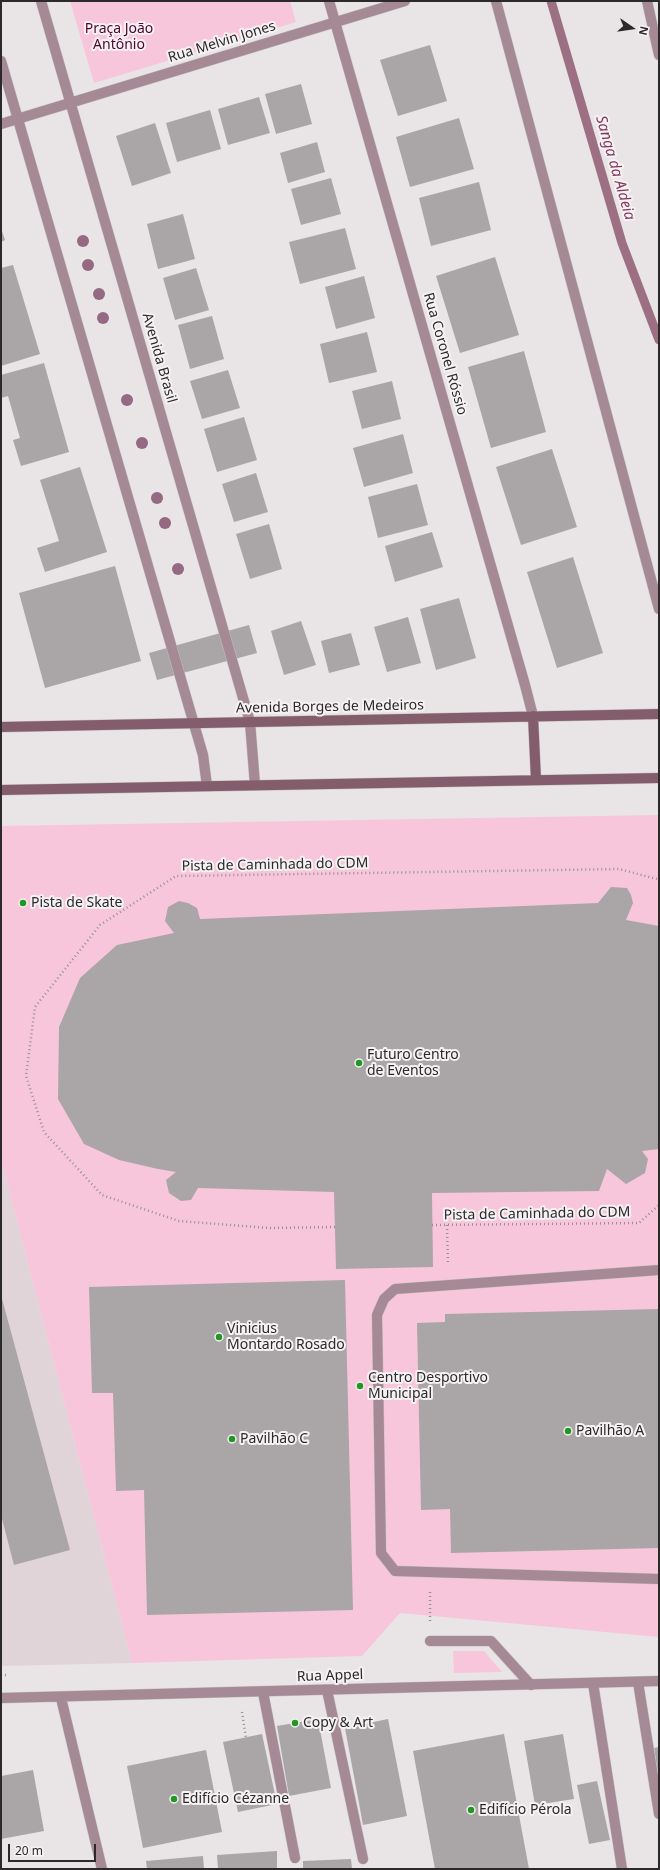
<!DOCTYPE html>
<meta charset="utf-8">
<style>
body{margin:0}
#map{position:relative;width:660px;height:1870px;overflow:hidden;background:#e9e4e5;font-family:"Noto Sans",sans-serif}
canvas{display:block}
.frame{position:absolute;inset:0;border:2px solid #2b292a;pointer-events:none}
.north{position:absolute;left:612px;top:8px;width:40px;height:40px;-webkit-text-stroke:3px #f6f1f3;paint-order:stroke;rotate:103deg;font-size:11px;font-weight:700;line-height:16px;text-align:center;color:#2b292a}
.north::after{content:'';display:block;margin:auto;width:14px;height:18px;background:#2b292a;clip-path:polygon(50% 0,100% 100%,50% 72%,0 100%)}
.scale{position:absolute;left:8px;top:1844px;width:88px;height:18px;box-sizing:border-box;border:2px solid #2b292a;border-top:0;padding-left:5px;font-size:12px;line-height:14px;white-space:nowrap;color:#2b292a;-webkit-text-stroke:3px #f6f1f3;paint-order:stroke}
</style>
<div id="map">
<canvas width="660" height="1870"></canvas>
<div class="frame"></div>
<div class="north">N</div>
<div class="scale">20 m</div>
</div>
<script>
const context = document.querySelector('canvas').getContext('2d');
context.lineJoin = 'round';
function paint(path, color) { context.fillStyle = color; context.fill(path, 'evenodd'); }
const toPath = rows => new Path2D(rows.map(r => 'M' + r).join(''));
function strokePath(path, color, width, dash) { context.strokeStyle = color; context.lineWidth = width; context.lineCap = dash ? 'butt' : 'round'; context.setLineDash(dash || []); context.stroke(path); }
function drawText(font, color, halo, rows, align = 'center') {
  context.font = font + ' "Noto Sans",sans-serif'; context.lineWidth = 4; context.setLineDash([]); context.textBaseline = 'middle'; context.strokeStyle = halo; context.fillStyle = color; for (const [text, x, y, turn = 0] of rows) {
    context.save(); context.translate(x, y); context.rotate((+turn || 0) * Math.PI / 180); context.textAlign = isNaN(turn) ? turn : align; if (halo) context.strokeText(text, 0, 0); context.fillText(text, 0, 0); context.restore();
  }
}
paint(toPath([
 [1,1160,132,1663,1,1666]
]), '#e1d4d9');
paint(toPath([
 [70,1,290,1,296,22,94,83],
 [659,815,659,1637,400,1613,362,1656,132,1663,1,1160,1,826],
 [453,1651,484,1651,502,1672,454,1673]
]), '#f8c6da');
strokePath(toPath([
 [551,1,622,243,659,340]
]), '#9c7082', 9);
paint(toPath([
 [430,45,447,101,398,116,380,60],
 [301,84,312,124,276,134,265,94],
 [259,97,270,133,228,145,218,109],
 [210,110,221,149,177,162,166,123],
 [459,118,474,169,410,187,396,137],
 [155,123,171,173,132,186,116,136],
 [317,142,325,172,288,183,280,153],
 [331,178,341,214,301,225,291,189],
 [479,182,491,230,431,246,419,198],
 [183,214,195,259,158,269,147,224],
 [1,228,5,240,1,242],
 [345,228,356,269,300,284,289,242],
 [495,257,519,335,460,353,436,276],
 [13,265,40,354,1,366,1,268],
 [196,268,209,310,175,320,163,278],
 [364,276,375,318,336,329,325,287],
 [212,316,224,359,190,369,178,325],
 [367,332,377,372,329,383,320,344],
 [524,351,546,432,491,448,468,367],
 [44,363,69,452,21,466,13,440,20,438,8,396,1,398,1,375],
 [228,370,240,408,202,419,190,381],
 [392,381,401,419,362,429,352,391],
 [244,417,257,460,217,472,204,429],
 [403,434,413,473,364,487,353,448],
 [552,449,577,527,521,545,496,467],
 [80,467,107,552,45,572,37,548,59,541,40,480],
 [256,473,268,512,234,522,222,484],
 [417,484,428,525,378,538,368,497],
 [269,524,282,569,250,579,236,534],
 [432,532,443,567,395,582,385,546],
 [573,557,603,653,557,668,527,572],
 [115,566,141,661,45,688,19,593],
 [459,598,476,658,436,670,420,609],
 [408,617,421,663,387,672,374,627],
 [301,621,316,665,284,675,271,631],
 [249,625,257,653,157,680,149,653],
 [351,633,360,665,329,673,321,641],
 [611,887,627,888,631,895,633,903,626,920,659,926,659,1149,642,1151,648,1159,645,1173,626,1184,607,1169,599,1191,432,1193,433,1267,336,1269,334,1192,198,1188,191,1200,181,1201,169,1193,166,1180,176,1172,158,1169,119,1160,84,1144,58,1099,59,1027,80,978,117,945,174,933,165,921,168,907,179,901,188,903,197,908,200,919,598,903],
 [345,1280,353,1610,147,1615,144,1490,116,1491,113,1393,92,1393,89,1287],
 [1,1295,70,1550,14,1565,1,1515],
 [659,1309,659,1548,451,1553,450,1509,421,1510,417,1323,445,1322,445,1314],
 [318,1719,331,1788,289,1796,277,1726],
 [388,1719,407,1816,363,1825,345,1728],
 [262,1734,277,1804,238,1812,223,1742],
 [504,1734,529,1869,435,1869,413,1751],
 [563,1734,574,1799,535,1805,524,1741],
 [659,1747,659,1774,658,1774,654,1748],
 [206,1750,222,1832,143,1848,127,1766],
 [33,1770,44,1831,1,1839,1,1776],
 [597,1781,610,1840,589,1844,577,1785],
 [277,1851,277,1869,218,1869,217,1855],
 [203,1856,204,1869,147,1869,146,1861],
 [351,1859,352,1869,303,1869,303,1861]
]), '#aaa5a7');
const lane = toPath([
 [41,1,250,722,255,785],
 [329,1,525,685,533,716],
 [496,1,659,609],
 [1,61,203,755,207,786],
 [1,124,405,1],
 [659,1270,395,1289,384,1299,377,1315,381,1553,395,1571,659,1579],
 [430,1641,491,1641,531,1685],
 [638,1682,659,1814],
 [593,1683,622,1869],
 [327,1690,363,1859],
 [263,1692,295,1858]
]);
const street = toPath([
 [647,1,659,55],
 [1,1698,659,1681],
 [61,1698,102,1869]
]);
const secondary = toPath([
 [533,716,536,780],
 [1,727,659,714],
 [1,790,659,778]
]);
strokePath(lane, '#c7c2c3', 11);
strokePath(street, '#c7c2c3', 11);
strokePath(secondary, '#c7c2c3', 11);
strokePath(toPath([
 [432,1225,639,1223,659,1205],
 [447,1225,448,1265],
 [335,1227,269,1228,179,1221,102,1195,44,1132,26,1076,35,1007,100,925,176,876,619,869,657,879,659,881],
 [430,1592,430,1621],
 [1,1675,9,1675],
 [242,1712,246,1738]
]), '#969293', 2.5, [1, 3]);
strokePath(lane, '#a58994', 10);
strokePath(street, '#a58994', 10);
strokePath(secondary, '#845d6d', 10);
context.fillStyle = '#946981';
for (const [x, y] of [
 [83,241],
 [88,265],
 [99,294],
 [103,318],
 [127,400],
 [142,443],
 [157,498],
 [165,523],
 [178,569]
]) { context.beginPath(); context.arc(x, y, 6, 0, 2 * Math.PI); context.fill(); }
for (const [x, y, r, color] of [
 [23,903,4,"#229726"],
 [359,1063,4,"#229726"],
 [219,1337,4,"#229726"],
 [360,1386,4,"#229726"],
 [568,1431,4,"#229726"],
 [232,1439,4,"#229726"],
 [295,1723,4,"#229726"],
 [174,1799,4,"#229726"],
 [471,1810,4,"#229726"]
]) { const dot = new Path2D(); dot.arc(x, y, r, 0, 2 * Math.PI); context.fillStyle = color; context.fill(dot); strokePath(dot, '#f6f1f3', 1.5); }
drawText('14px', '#4f052f', '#f6f1f3', [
 ["Praça João",119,29],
 ["Antônio",119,45]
]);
drawText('14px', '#2b292a', '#f6f1f3', [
 ["Rua Melvin Jones",222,42,-17],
 ["Rua Coronel Róssio",445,354,74],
 ["Avenida Brasil",159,358,74],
 ["Avenida Borges de Medeiros",330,707,-1],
 ["Pista de Caminhada do CDM",275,865,-1],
 ["Pista de Caminhada do CDM",537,1214,-1],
 ["Rua Appel",330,1676,-2]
]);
drawText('14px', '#2b292a', '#f6f1f3', [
 ["Pista de Skate",31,903],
 ["Futuro Centro",367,1055],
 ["de Eventos",367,1071],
 ["Vinicius",227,1329],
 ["Montardo Rosado",227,1345],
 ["Centro Desportivo",368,1378],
 ["Municipal",368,1394],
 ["Pavilhão A",576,1431],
 ["Pavilhão C",240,1439],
 ["Copy & Art",303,1723],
 ["Edifício Cézanne",182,1799],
 ["Edifício Pérola",479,1810]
], 'left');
drawText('italic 15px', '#82375a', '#f6f1f3', [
 ["Sanga da Aldeia",615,168,74]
]);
</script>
